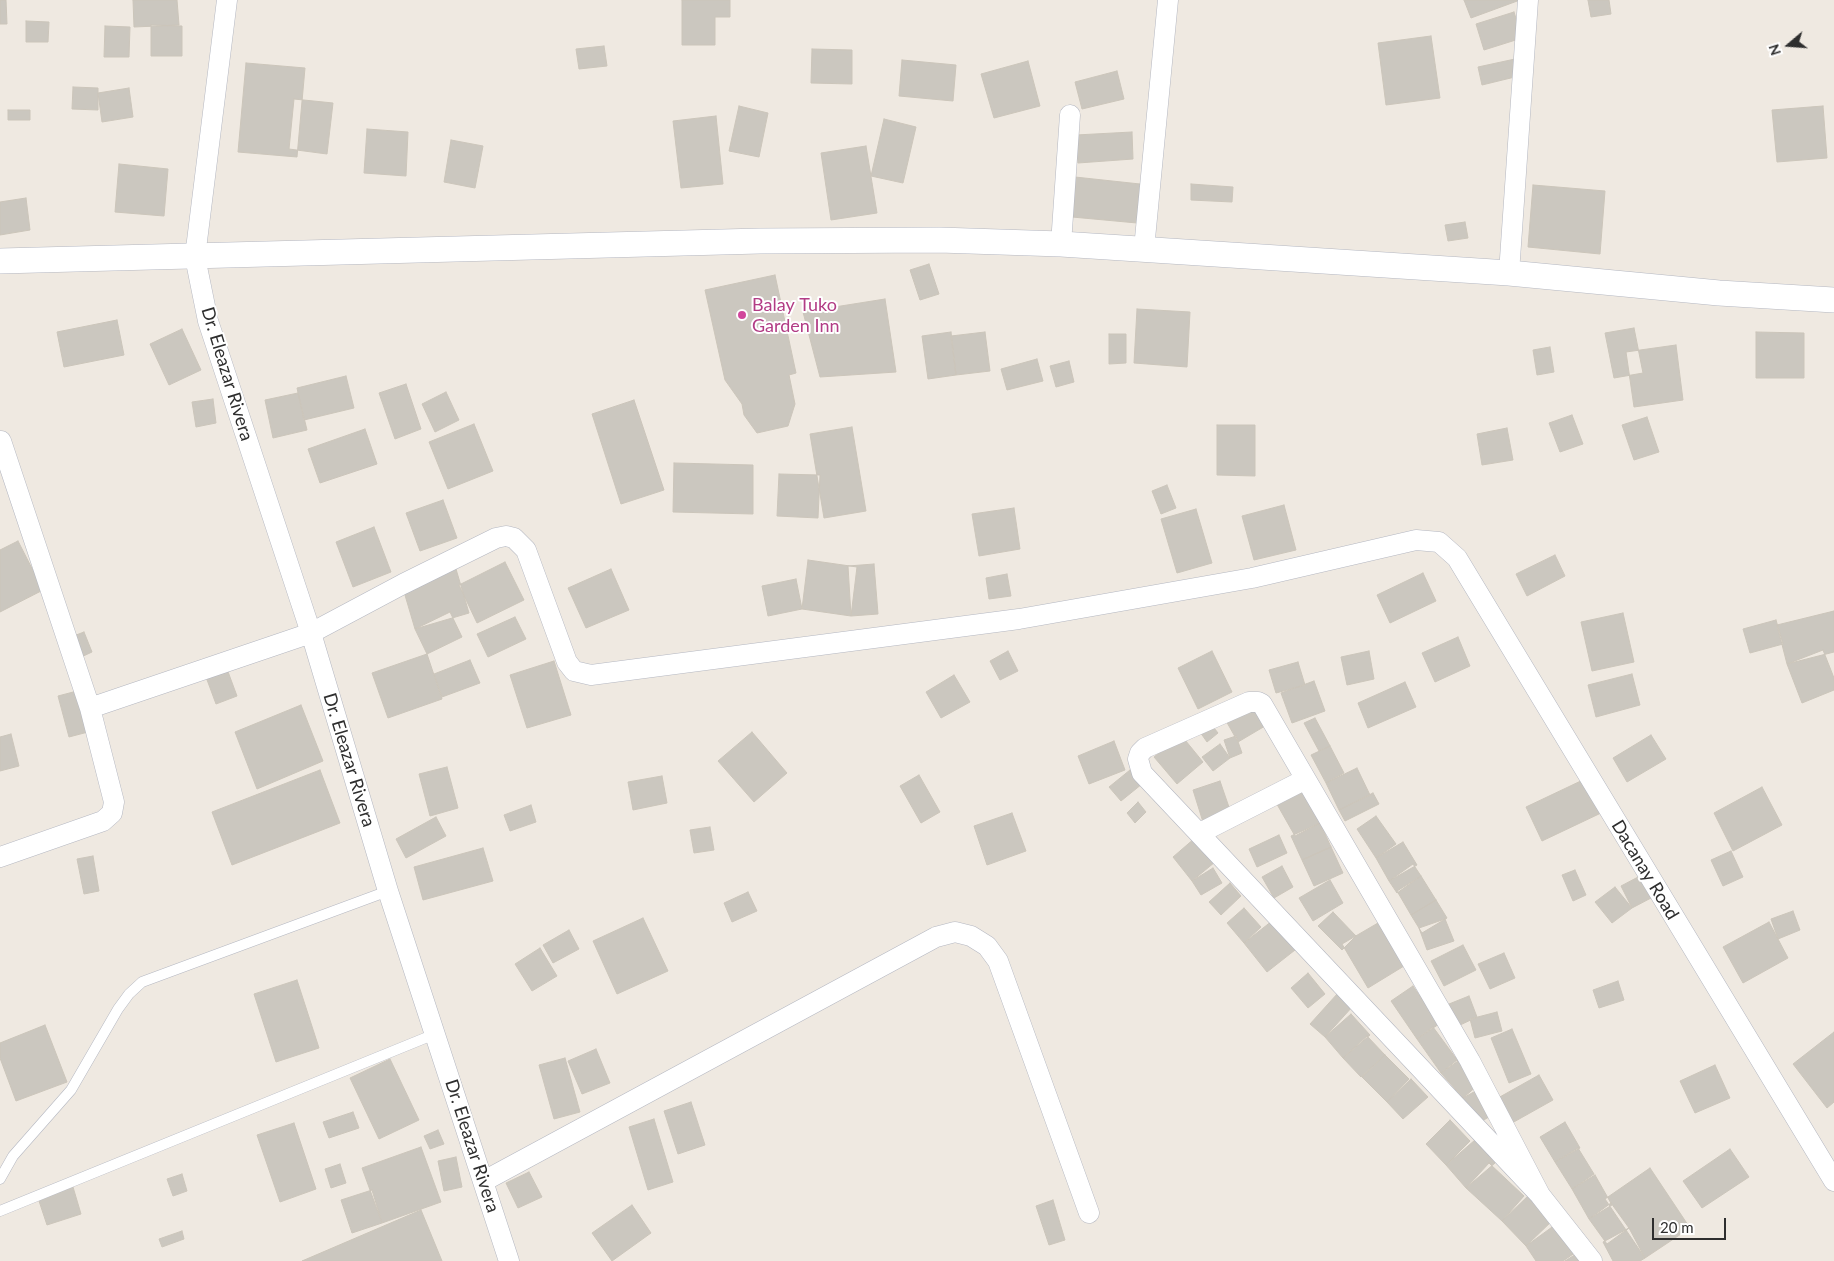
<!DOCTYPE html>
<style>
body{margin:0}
#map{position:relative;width:1834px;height:1261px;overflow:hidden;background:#efe9e1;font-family:Lato,sans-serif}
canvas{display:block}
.north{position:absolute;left:1764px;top:20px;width:50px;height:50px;-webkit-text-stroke:4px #fff;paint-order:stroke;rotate:252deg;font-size:14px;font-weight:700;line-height:20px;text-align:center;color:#2e2e2e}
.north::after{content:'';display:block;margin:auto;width:18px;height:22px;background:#2e2e2e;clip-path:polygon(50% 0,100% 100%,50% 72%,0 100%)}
.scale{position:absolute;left:1652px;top:1218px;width:74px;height:22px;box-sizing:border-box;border:2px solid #2e2e2e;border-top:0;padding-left:6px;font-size:15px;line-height:18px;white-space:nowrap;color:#2e2e2e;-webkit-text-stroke:4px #fff;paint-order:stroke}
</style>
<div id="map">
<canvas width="1834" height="1261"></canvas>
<div class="north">N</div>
<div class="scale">20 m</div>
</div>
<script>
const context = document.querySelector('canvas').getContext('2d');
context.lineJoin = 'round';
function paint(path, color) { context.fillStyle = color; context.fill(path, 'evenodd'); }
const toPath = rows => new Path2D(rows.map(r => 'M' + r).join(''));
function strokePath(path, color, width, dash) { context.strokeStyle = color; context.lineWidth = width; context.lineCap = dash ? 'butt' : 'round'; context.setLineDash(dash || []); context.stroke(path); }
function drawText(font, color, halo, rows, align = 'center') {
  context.font = font + ' Lato,sans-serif'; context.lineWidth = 4; context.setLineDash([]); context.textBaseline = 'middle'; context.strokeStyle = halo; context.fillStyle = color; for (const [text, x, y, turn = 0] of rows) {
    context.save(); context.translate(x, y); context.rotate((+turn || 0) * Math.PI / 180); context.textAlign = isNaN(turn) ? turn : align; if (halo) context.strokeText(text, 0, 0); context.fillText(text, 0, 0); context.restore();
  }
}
const building = toPath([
 [0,0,6,0,7,24,0,24,0,0],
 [133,0,177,0,179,25,134,27,133,0],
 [682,0,730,0,730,17,715,17,715,45,682,45,682,0],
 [1464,0,1520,0,1471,18,1464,0],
 [1588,0,1609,0,1611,14,1591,17,1588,0],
 [1514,12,1522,38,1484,50,1476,24,1514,12],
 [26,21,49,22,48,42,26,42,26,21],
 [151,25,182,26,182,56,151,56,151,25],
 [105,26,130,27,129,57,104,57,105,26],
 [1431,36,1440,98,1386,105,1378,43,1431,36],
 [604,46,607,66,579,69,576,49,604,46],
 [812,49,852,50,852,84,811,83,812,49],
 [1515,59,1519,76,1482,85,1478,67,1515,59],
 [902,60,956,65,953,101,899,96,902,60],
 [1028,61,1040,106,994,118,981,74,1028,61],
 [246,63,305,68,297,157,238,152,246,63],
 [1117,71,1124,99,1082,109,1075,82,1117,71],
 [73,87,98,88,98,110,72,109,73,87],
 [129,88,133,117,102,122,98,93,129,88],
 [294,99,333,103,327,154,289,149,294,99],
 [739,106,768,113,759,157,729,151,739,106],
 [1823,106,1827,158,1777,162,1772,110,1823,106],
 [8,110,30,110,30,120,8,120,8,110],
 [716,116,723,184,681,188,673,121,716,116],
 [884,119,916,127,903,183,871,176,884,119],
 [367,129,408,132,406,176,364,173,367,129],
 [1132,132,1133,159,1078,163,1076,135,1132,132],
 [451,140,483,146,475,188,444,182,451,140],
 [866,146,877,213,831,220,821,153,866,146],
 [119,164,168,169,164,216,115,212,119,164],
 [1075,177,1140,184,1137,223,1072,217,1075,177],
 [1191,184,1233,187,1232,202,1191,200,1191,184],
 [1533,185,1605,191,1600,254,1528,247,1533,185],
 [26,198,30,230,0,235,0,202,26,198],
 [1465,222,1468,238,1448,241,1445,225,1465,222],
 [929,264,939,294,920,300,910,270,929,264],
 [775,275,796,373,789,375,795,404,788,426,757,433,744,415,742,404,725,380,705,290,775,275],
 [885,299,896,372,820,377,803,312,885,299],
 [1137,309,1190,312,1187,367,1134,363,1137,309],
 [117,320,124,355,64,367,57,332,117,320],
 [1634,328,1643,373,1614,378,1605,333,1634,328],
 [182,329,201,370,169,385,150,344,182,329],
 [951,332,956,375,928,379,922,336,951,332],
 [985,332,990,371,956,375,951,336,985,332],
 [1756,332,1804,333,1804,378,1756,378,1756,332],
 [1109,334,1126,334,1126,363,1109,364,1109,334],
 [1676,345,1683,400,1634,407,1626,352,1676,345],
 [1550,347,1554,372,1537,375,1533,350,1550,347],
 [1037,359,1043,381,1007,390,1001,369,1037,359],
 [1069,361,1074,382,1056,387,1050,366,1069,361],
 [346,376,354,408,304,420,297,388,346,376],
 [406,384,421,429,395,439,379,393,406,384],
 [446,392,459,420,435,432,422,404,446,392],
 [298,393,307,430,273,438,265,400,298,393],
 [213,399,216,423,196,427,192,402,213,399],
 [634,400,664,490,621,504,592,414,634,400],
 [1572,415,1583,444,1560,452,1549,423,1572,415],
 [1647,417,1659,452,1634,460,1622,425,1647,417],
 [474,424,493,471,448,489,429,442,474,424],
 [1217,425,1255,425,1255,476,1217,475,1217,425],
 [852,427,866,511,824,518,810,434,852,427],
 [1507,428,1513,460,1482,465,1477,434,1507,428],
 [365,429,377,464,320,483,308,449,365,429],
 [674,463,753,465,753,514,673,512,674,463],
 [779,474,820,475,818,518,777,516,779,474],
 [1167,485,1176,508,1161,514,1152,491,1167,485],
 [443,500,457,538,420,551,406,513,443,500],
 [1284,505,1296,550,1254,560,1242,516,1284,505],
 [1014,508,1020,549,979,556,972,514,1014,508],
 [1196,509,1212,563,1177,573,1161,519,1196,509],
 [374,527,391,572,353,587,336,542,374,527],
 [18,541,43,590,0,612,0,550,18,541],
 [1555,555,1565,576,1527,596,1516,574,1555,555],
 [808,560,857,567,851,616,802,609,808,560],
 [505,562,524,600,477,623,459,585,505,562],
 [874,564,878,614,851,616,848,566,874,564],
 [456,569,469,613,415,629,402,585,456,569],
 [611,569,629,610,586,628,568,588,611,569],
 [1423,573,1436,601,1390,623,1377,595,1423,573],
 [1007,574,1011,596,989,599,986,578,1007,574],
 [796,579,802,609,768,616,762,586,796,579],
 [1834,611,1834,652,1787,664,1777,625,1834,611],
 [450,612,462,637,427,654,415,629,450,612],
 [1623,613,1634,662,1592,671,1581,622,1623,613],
 [515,617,526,639,488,657,477,634,515,617],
 [1776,620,1783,644,1750,653,1743,629,1776,620],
 [84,632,92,652,79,658,71,637,84,632],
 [1458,637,1470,666,1435,682,1422,653,1458,637],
 [1823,650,1834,678,1834,690,1802,703,1787,664,1823,650],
 [1008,651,1018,671,1000,680,990,661,1008,651],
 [1212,651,1232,692,1198,709,1178,668,1212,651],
 [1369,651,1374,679,1347,685,1341,657,1369,651],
 [427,654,442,699,388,718,372,673,427,654],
 [470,660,480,683,442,697,434,674,470,660],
 [554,661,571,715,527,728,510,675,554,661],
 [1298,662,1305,685,1276,693,1269,670,1298,662],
 [227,669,237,696,216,704,206,677,227,669],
 [1632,674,1640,705,1596,717,1588,685,1632,674],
 [954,675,970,702,941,718,926,692,954,675],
 [1314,681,1325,711,1292,723,1281,693,1314,681],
 [1405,682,1416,707,1368,728,1358,703,1405,682],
 [77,691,88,732,69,737,58,696,77,691],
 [1251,703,1265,726,1238,742,1225,719,1251,703],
 [301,705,323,761,257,789,235,732,301,705],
 [1315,718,1330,746,1319,751,1304,723,1315,718],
 [1211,724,1218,733,1207,742,1200,732,1211,724],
 [752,732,787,773,754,802,718,761,752,732],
 [11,734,19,766,0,771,0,737,11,734],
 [1181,735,1203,762,1177,784,1154,757,1181,735],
 [1651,735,1666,759,1627,782,1613,758,1651,735],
 [1236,736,1242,753,1230,758,1224,740,1236,736],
 [1114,741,1125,770,1089,784,1078,756,1114,741],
 [1220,744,1230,758,1213,771,1202,757,1220,744],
 [1330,746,1344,773,1326,783,1311,755,1330,746],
 [447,767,458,808,430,816,419,774,447,767],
 [1357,768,1370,795,1339,810,1326,783,1357,768],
 [320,770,340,823,232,865,212,812,320,770],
 [1130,770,1142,784,1121,801,1109,787,1130,770],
 [919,775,940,812,921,823,900,786,919,775],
 [662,776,667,803,633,810,628,782,662,776],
 [1585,779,1601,813,1542,841,1526,807,1585,779],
 [1220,781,1231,813,1203,822,1193,790,1220,781],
 [1299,785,1320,823,1295,836,1274,799,1299,785],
 [1762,787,1782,825,1733,851,1714,813,1762,787],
 [1373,793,1379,804,1345,821,1339,810,1373,793],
 [1138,802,1146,812,1135,823,1127,813,1138,802],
 [531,805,536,822,510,831,504,815,531,805],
 [1012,813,1026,851,987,865,974,826,1012,813],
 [1376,816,1396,844,1376,858,1357,829,1376,816],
 [436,817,446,836,406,858,396,839,436,817],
 [1320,823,1331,847,1302,860,1291,836,1320,823],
 [710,827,714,850,694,853,690,830,710,827],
 [1279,835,1287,853,1257,867,1249,849,1279,835],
 [1195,838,1215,862,1192,881,1173,857,1195,838],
 [1403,842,1417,865,1389,881,1376,858,1403,842],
 [1331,847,1343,873,1314,886,1302,860,1331,847],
 [483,848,493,881,423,900,414,867,483,848],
 [1731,851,1743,877,1723,886,1711,860,1731,851],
 [93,856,99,891,84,894,77,859,93,856],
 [1413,864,1421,876,1397,893,1389,881,1413,864],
 [1282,866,1293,887,1274,898,1262,877,1282,866],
 [1213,868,1222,883,1201,895,1192,881,1213,868],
 [1575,870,1586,895,1573,901,1562,875,1575,870],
 [1421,876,1436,900,1411,915,1397,891,1421,876],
 [1640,876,1651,898,1632,908,1621,886,1640,876],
 [1330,880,1343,903,1313,921,1299,898,1330,880],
 [1230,883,1241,896,1221,915,1209,902,1230,883],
 [1615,887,1632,908,1612,923,1595,902,1615,887],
 [748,892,757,911,732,922,724,903,748,892],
 [1436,900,1447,918,1422,933,1411,915,1436,900],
 [1244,908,1261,927,1244,943,1227,923,1244,908],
 [1793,911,1800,930,1778,939,1771,919,1793,911],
 [1333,912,1356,936,1342,950,1318,926,1333,912],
 [643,918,668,971,617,994,593,941,643,918],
 [1445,919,1454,941,1427,950,1419,928,1445,919],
 [1272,921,1295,950,1267,972,1244,943,1272,921],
 [1769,922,1788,958,1743,983,1723,947,1769,922],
 [1378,923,1404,966,1368,988,1342,944,1378,923],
 [569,930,579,949,553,963,543,945,569,930],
 [1463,945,1476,970,1444,986,1431,961,1463,945],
 [540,948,557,976,532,991,515,964,540,948],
 [1504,953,1515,978,1490,989,1478,964,1504,953],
 [1308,973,1325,994,1308,1008,1291,988,1308,973],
 [297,980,319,1048,276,1062,254,994,297,980],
 [1618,981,1624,1000,1599,1008,1593,990,1618,981],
 [1413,986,1439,1024,1417,1039,1391,1001,1413,986],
 [1338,993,1353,1006,1325,1037,1310,1024,1338,993],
 [1469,996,1477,1017,1458,1026,1449,1004,1469,996],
 [1497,1012,1502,1031,1475,1038,1470,1019,1497,1012],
 [1351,1014,1370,1035,1343,1058,1325,1037,1351,1014],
 [45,1025,67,1082,16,1101,0,1058,0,1043,45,1025],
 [1433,1027,1458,1061,1441,1073,1417,1039,1433,1027],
 [1512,1029,1531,1074,1509,1083,1491,1038,1512,1029],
 [1834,1032,1834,1102,1827,1108,1793,1064,1834,1032],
 [1367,1036,1385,1055,1361,1077,1343,1058,1367,1036],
 [596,1049,610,1083,582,1094,568,1061,596,1049],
 [1385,1055,1409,1079,1387,1102,1362,1077,1385,1055],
 [565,1058,580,1112,554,1119,539,1065,565,1058],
 [390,1059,419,1120,379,1139,350,1078,390,1059],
 [1457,1060,1478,1085,1463,1098,1441,1073,1457,1060],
 [1715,1065,1730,1098,1695,1113,1680,1081,1715,1065],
 [1539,1075,1553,1100,1512,1123,1498,1098,1539,1075],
 [1411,1079,1428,1097,1403,1119,1387,1102,1411,1079],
 [1481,1088,1494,1114,1477,1124,1463,1098,1481,1088],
 [691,1102,705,1145,678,1154,664,1111,691,1102],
 [353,1112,359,1128,329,1138,323,1122,353,1112],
 [654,1119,673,1182,648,1190,629,1127,654,1119],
 [1450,1120,1470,1141,1446,1165,1426,1144,1450,1120],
 [1565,1122,1580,1148,1555,1162,1540,1137,1565,1122],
 [294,1123,316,1189,280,1202,257,1135,294,1123],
 [438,1130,444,1144,430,1149,424,1136,438,1130],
 [1475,1140,1495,1163,1466,1188,1446,1165,1475,1140],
 [421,1147,441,1202,382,1223,362,1168,421,1147],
 [1578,1148,1594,1174,1572,1189,1555,1162,1578,1148],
 [1730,1149,1749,1177,1702,1208,1683,1181,1730,1149],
 [456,1157,462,1187,444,1191,438,1161,456,1157],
 [1489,1163,1524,1196,1502,1221,1466,1188,1489,1163],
 [340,1164,346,1183,331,1188,325,1169,340,1164],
 [1650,1168,1690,1228,1645,1258,1605,1199,1650,1168],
 [529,1172,542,1197,518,1208,506,1183,529,1172],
 [182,1174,187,1191,173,1196,167,1179,182,1174],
 [1595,1175,1612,1205,1589,1219,1572,1189,1595,1175],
 [73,1187,81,1214,47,1225,38,1198,73,1187],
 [372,1190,382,1223,352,1233,341,1200,372,1190],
 [1530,1194,1554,1219,1526,1246,1502,1221,1530,1194],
 [1053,1200,1065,1240,1049,1245,1036,1206,1053,1200],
 [1611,1203,1629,1228,1607,1244,1589,1219,1611,1203],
 [632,1205,651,1233,612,1261,592,1233,632,1205],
 [421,1210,442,1261,302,1261,421,1210],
 [1559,1222,1579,1250,1563,1261,1536,1261,1526,1246,1559,1222],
 [1629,1228,1645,1258,1640,1261,1613,1261,1603,1242,1629,1228],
 [182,1231,184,1239,162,1247,159,1239,182,1231],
 [1581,1251,1587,1261,1565,1261,1581,1251]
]);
paint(building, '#cbc7bf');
strokePath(building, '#cbc5ba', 1);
const service = toPath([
 [0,1179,13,1156,71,1090,118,1009,129,994,142,982,388,891],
 [0,1211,435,1034]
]);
const minor = toPath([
 [227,0,195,257,208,321,311,633,388,891,509,1261],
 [1061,244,1070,115],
 [1144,249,1168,0],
 [1509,273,1528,0],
 [90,708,311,633,403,584,496,538,506,536,514,538,526,550,567,662,574,671,591,675,1019,619,1252,578,1416,540,1439,542,1457,558,1834,1181],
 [1200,833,1304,780],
 [0,857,103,821,112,813,114,802,90,708,1,441],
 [484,1181,936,937,955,932,971,936,987,946,998,961,1089,1213],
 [1540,1195,1470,1061,1262,704,1258,702,1249,702,1145,748,1140,753,1138,759,1142,773,1540,1195,1592,1261]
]);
const tertiary = toPath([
 [0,261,760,241,939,240,1061,244,1509,273,1719,293,1834,300]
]);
strokePath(service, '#b4b7c1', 11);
strokePath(minor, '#b4b7c1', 21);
strokePath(tertiary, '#b4b7c1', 26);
strokePath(service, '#fff', 10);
strokePath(minor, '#fff', 20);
strokePath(tertiary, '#fff', 25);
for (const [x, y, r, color] of [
 [742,315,5,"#d1479c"]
]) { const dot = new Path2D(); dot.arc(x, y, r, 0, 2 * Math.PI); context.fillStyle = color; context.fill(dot); strokePath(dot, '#fff', 2); }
drawText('18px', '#b23c85', '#fff', [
 ["Balay Tuko",752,305],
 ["Garden Inn",752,326]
], 'left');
drawText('18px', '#2e2e2e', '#fff', [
 ["Dr. Eleazar Rivera",227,374,73],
 ["Dr. Eleazar Rivera",349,760,73],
 ["Dacanay Road",1645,870,59],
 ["Dr. Eleazar Rivera",472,1146,72]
]);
</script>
